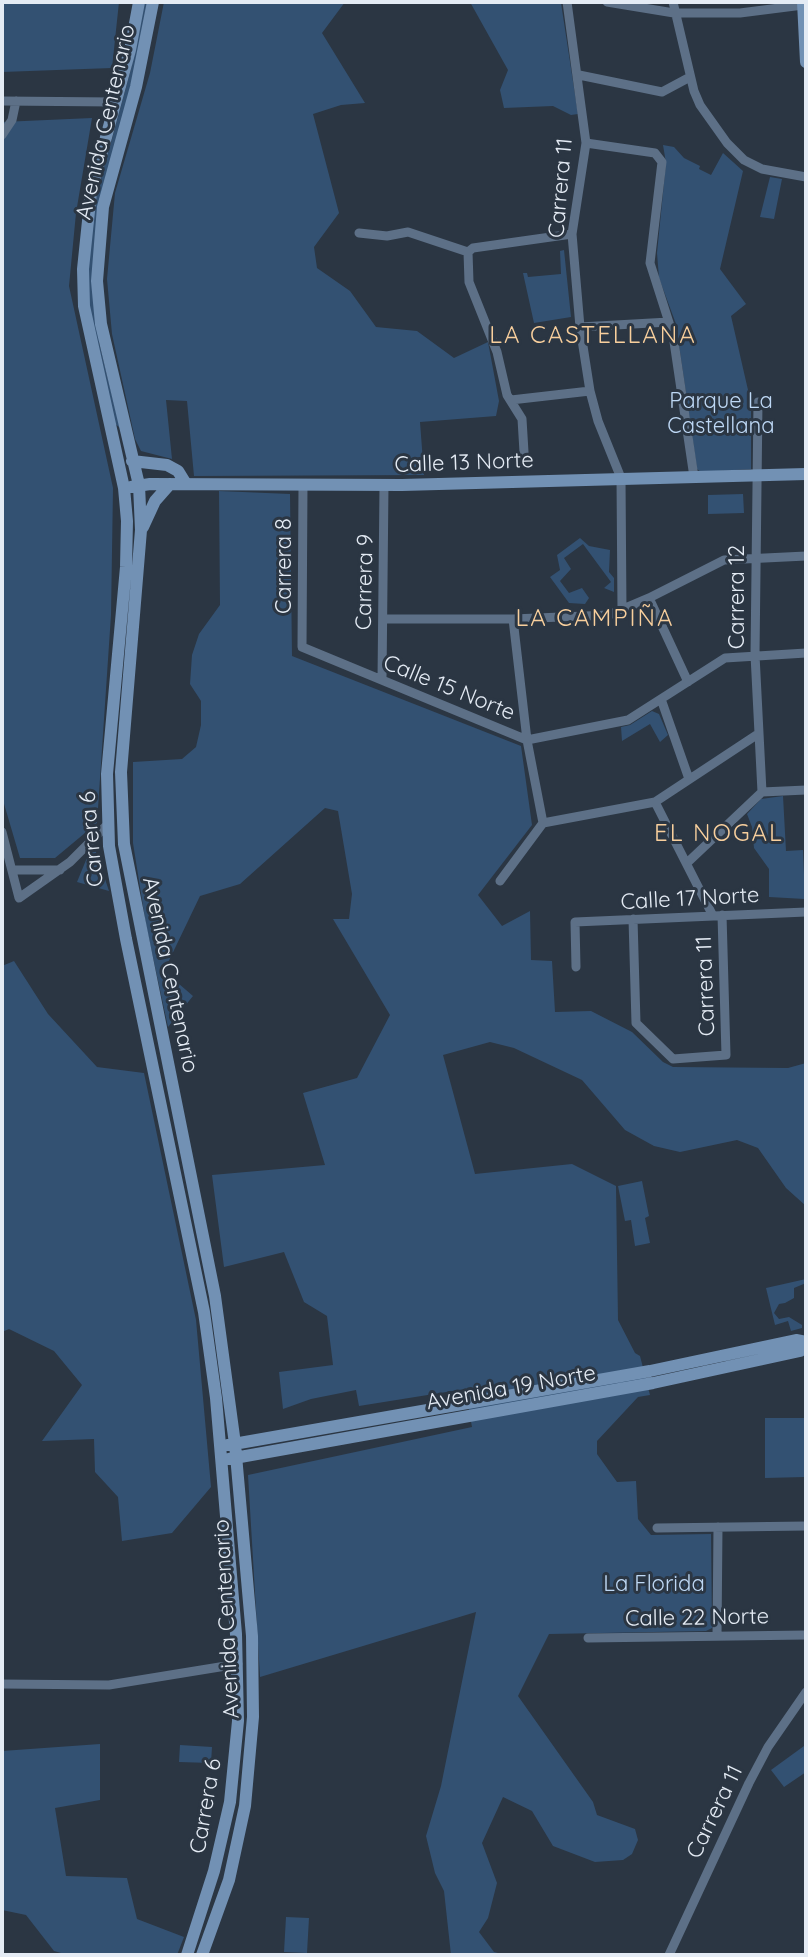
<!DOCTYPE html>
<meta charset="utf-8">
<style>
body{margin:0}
#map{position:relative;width:808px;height:1957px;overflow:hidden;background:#2b3643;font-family:Quicksand,sans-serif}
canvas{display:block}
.frame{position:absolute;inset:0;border:4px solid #e4ebf4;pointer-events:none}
</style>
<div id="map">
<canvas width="808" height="1957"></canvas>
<div class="frame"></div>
</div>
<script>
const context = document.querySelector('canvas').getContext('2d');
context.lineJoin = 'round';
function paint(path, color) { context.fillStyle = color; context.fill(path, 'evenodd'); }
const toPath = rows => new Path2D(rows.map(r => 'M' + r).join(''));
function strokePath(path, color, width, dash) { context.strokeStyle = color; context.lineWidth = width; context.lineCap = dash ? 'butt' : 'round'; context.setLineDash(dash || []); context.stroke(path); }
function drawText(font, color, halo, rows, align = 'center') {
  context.font = font + ' Quicksand,sans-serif'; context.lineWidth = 6; context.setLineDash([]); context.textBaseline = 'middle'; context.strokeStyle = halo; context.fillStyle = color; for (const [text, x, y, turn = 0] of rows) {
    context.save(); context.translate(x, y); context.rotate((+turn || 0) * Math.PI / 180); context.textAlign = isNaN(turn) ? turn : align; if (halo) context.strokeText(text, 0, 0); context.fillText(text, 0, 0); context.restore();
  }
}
paint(toPath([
 [2,2,119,2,112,68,2,72],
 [143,2,150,2,147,22,101,206,99,342,120,428,113,422,88,305,88,263,94,205,131,69],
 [164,2,345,2,322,33,365,103,341,105,313,114,339,213,314,247,317,268,350,291,376,327,417,331,454,358,488,342,499,401,496,416,420,422,424,475,194,476,187,401,166,400,172,459,141,451,135,439,112,334,107,279,115,193,150,73],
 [470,2,561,3,578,114,571,115,553,106,504,108,500,90,508,70],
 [92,118,76,213,69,286,113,488,111,615,97,823,55,858,20,858,2,797,2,122],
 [663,145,674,147,684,158,700,166,699,169,711,175,723,153,743,171,720,269,746,304,731,316,751,403,751,469,701,472,697,469,676,324,659,278,657,253,666,163],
 [770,177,782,179,774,219,760,217],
 [564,250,571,317,534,323,523,273,527,273,528,277,561,274,560,251],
 [219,491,290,494,292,656,521,746,532,825,478,895,502,926,530,911,531,960,552,961,555,1012,591,1011,632,1032,663,1062,673,1067,788,1068,806,1063,806,1206,786,1188,758,1148,737,1140,680,1152,654,1146,625,1130,582,1080,514,1048,490,1042,443,1055,475,1174,572,1164,616,1186,618,1320,635,1353,640,1356,650,1395,638,1397,597,1441,597,1454,617,1482,636,1481,638,1519,651,1535,711,1534,712,1628,706,1631,549,1634,518,1696,593,1802,597,1815,635,1829,638,1840,632,1854,623,1860,595,1862,553,1846,532,1811,503,1797,482,1843,497,1883,488,1918,479,1932,494,1952,506,1955,451,1955,444,1891,435,1873,426,1836,441,1786,476,1612,260,1677,248,1475,472,1427,465,1389,359,1406,356,1390,311,1399,283,1409,279,1372,333,1365,327,1316,304,1302,284,1252,224,1267,212,1175,325,1165,303,1093,357,1078,390,1015,333,919,349,919,352,894,338,811,325,808,240,884,200,896,164,971,193,996,168,1027,146,925,133,843,133,762,182,759,196,747,201,725,201,701,190,684,192,655,199,634,220,605],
 [743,494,744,513,708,514,708,495],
 [580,538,589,546,610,550,609,572,614,578,614,592,604,588,611,582,583,544,564,558,571,569,560,581,569,593,582,588,589,598,585,604,569,603,550,577,560,570,557,555],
 [652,711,659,714,668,735,660,742,650,724,622,741,621,727,630,725],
 [783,796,786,851,803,850,805,899,769,897,769,869,754,848,752,827,747,814,761,799],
 [93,843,109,891,77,882],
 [14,961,48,1014,97,1067,144,1073,196,1320,211,1487,172,1533,122,1541,118,1497,95,1472,94,1439,42,1441,82,1385,54,1351,9,1329,2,1332,2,966],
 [642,1181,649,1216,645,1218,650,1243,635,1246,631,1220,625,1221,618,1186],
 [806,1279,806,1283,794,1288,794,1298,785,1303,779,1304,774,1313,779,1319,789,1317,802,1325,802,1328,791,1331,788,1321,775,1325,766,1288],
 [765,1418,804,1418,805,1477,765,1478],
 [100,1744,100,1800,55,1808,66,1876,127,1878,137,1919,184,1937,177,1955,68,1955,54,1951,26,1915,2,1910,2,1751],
 [180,1745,212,1747,211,1763,179,1762],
 [804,1746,806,1772,784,1787,771,1770],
 [286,1917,309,1918,307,1953,284,1952]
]), '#335172');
strokePath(toPath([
 [567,2,586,143,572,234,580,327,590,391,598,421,621,478,622,611],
 [607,2,674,13,740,13,803,5],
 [673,2,694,91,700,105,727,143,744,160,762,169,806,177],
 [579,75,662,92,690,77],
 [2,101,115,102],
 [2,135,12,120,16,101],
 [586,143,655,153,662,162,650,263,673,335,694,477],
 [359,233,387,236,408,232,468,252],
 [468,252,469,282,497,352,507,395,522,419,524,452],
 [468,252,473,248,572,234],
 [580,327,669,322],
 [511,400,590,391],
 [758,402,755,655,762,792],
 [303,485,302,647,527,740,628,720,725,658,806,653],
 [649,598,688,682],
 [383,619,513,619,609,615,649,598,724,560,806,556],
 [513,619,527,740,543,823],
 [382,680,384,485],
 [661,699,689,779],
 [655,802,713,916],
 [543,823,655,802,758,734],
 [2,832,19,898,70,862,108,824],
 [688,862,762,792,806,790],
 [13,870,60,870],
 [500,881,543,823],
 [633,919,636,1023,673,1059,726,1055,722,915],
 [576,967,575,922,806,912],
 [657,1528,806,1526],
 [717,1635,718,1527],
 [588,1638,806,1635],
 [2,1684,109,1685,238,1664],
 [669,1955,749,1783,768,1747,806,1692]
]), '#5d7087', 9);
strokePath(toPath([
 [139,2,130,50,91,192,83,269,84,306,124,488,127,521,126,567,107,774,109,846,126,939,204,1312,216,1398,236,1634,238,1721,230,1802,214,1871,187,1955],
 [153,2,136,87,103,207,97,281,101,324,139,485,141,530,121,772,124,844,215,1296,235,1444,252,1636,253,1717,245,1806,229,1880,202,1955],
 [803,2,806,62],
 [132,461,167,465,178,471,186,484],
 [131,487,150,484,402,485,806,474],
 [143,527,155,501,170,484],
 [228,1445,650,1371,796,1340,806,1342],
 [229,1459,653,1383,800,1351,806,1347]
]), '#7291b4', 12);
drawText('22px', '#e4ebf4', '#2b3643', [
 ["Avenida Centenario",106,122,-77],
 ["Carrera 11",561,188,-85],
 ["Calle 13 Norte",464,463,-2],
 ["Carrera 8",284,566,-90],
 ["Carrera 9",365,582,-89],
 ["Carrera 12",737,597,-90],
 ["Calle 15 Norte",449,688,22],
 ["Carrera 6",92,839,-95],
 ["Calle 17 Norte",690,899,-3],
 ["Avenida Centenario",170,975,78],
 ["Carrera 11",706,986,-92],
 ["Avenida 19 Norte",511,1388,-10],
 ["Calle 22 Norte",697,1618,-1],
 ["Avenida Centenario",227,1619,-93],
 ["Carrera 6",206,1806,-80],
 ["Carrera 11",715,1812,-64]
]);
drawText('22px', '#bed8f5', '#2b3643', [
 ["Parque La",721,401],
 ["Castellana",721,426],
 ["La Florida",654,1584]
]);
context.letterSpacing = '2px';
drawText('24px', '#f8cf9d', '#2b3643', [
 ["LA CASTELLANA",593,336],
 ["LA CAMPIÑA",595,619],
 ["EL NOGAL",719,834]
]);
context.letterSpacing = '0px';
</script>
